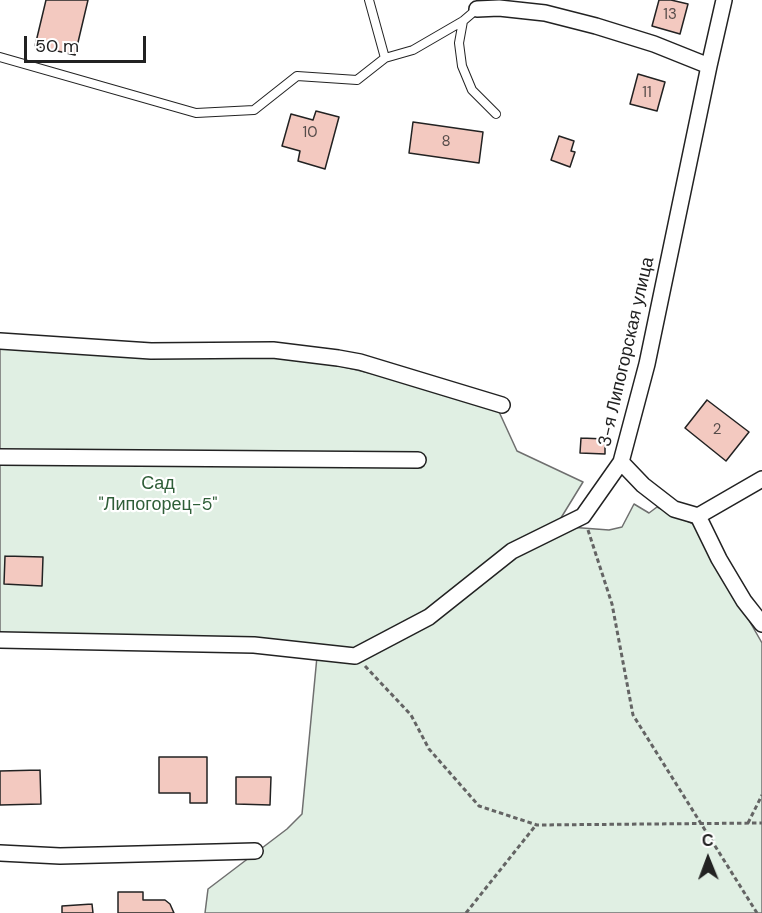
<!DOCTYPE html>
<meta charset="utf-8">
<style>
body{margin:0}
#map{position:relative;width:762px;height:913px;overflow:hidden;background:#fff;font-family:"DM Sans",sans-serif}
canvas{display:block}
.north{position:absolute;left:678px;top:829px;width:60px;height:60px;-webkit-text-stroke:4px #fff;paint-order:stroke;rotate:359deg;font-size:16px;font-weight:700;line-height:24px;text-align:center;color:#222}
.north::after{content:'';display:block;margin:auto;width:21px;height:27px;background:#222;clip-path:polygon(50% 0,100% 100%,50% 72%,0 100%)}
.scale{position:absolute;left:24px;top:36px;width:122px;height:27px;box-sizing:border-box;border:3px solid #222;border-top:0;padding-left:8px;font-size:18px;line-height:21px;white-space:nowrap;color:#222;-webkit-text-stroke:4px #fff;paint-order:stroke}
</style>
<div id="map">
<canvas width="762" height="913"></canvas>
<div class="north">С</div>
<div class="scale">50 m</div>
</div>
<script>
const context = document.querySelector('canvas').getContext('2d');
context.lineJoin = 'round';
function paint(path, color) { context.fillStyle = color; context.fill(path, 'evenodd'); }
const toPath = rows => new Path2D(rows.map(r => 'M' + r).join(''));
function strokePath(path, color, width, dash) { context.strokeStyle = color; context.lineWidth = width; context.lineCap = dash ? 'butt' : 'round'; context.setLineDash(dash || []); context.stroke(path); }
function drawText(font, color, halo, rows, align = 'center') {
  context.font = font + ' "DM Sans",sans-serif'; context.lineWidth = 4.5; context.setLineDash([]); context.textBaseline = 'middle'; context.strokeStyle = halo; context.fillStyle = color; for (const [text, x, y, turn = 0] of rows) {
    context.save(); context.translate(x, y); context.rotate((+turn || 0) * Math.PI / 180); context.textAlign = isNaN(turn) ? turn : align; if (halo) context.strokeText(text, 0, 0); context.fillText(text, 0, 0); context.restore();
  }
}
const green = toPath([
 [0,340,273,350,495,403,517,451,583,482,556,526,609,530,622,527,634,504,649,513,657,507,704,529,731,589,762,643,762,913,205,913,208,889,287,829,302,814,318,646,0,640,0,340]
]);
paint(green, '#e0efe3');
strokePath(green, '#6f6f6f', 1.5);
const building = toPath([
 [46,0,88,0,75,55,35,46,46,0],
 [659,0,671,0,688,4,680,34,652,26,659,0],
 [638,74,665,82,657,111,630,104,638,74],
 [316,111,339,117,325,169,298,161,300,151,282,146,291,114,313,120,316,111],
 [413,122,483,132,479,163,409,153,413,122],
 [559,136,574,141,571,151,575,152,570,167,551,160,559,136],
 [707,400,749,432,726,461,685,428,707,400],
 [581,438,605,439,605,454,580,453,581,438],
 [5,556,43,557,42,586,4,584,5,556],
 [159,757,207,757,207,803,190,803,190,793,159,793,159,757],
 [40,770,41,804,0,805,0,771,40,770],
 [236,777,271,777,270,805,236,804,236,777],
 [118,892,143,892,143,900,165,900,170,904,174,913,118,913,118,892],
 [92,904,93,913,62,913,62,906,92,904]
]);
paint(building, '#f3c9c0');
strokePath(building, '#222', 1.5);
const service = toPath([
 [369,0,385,58],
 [463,21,459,43,462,66,472,90,496,114],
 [0,57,196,113,254,110,297,76,357,80,385,58,413,50,463,21,477,9]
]);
const minor = toPath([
 [477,9,499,8,545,13,596,26,654,44,709,66],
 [0,341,151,351,273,350,338,358,360,362,502,405],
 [0,457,418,460],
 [621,462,643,485,674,509,698,516,762,479],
 [698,516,719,559,744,601,762,624],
 [0,640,254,645,355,656,429,617,512,551,583,516,621,462,647,364,709,66,724,0],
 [0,853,60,856,255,851]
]);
strokePath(service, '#222', 10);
strokePath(minor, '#222', 18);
strokePath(toPath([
 [588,530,612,604,633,715,757,913],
 [365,666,411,715,429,749,479,806,537,825,762,823],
 [748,823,762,795],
 [466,913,536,825]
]), '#646464', 3, [4.5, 3]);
strokePath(service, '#fff', 8);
strokePath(minor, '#fff', 15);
drawText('15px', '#564c4a', null, [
 ["13",670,15],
 ["11",647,93],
 ["10",310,133],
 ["8",446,142],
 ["2",717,430]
]);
drawText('18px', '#222', '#fff', [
 ["3-я Липогорская улица",627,352,-77]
]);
drawText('18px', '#2f5e38', '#fff', [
 ["Сад",158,484],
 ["\"Липогорец-5\"",158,505]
]);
</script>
